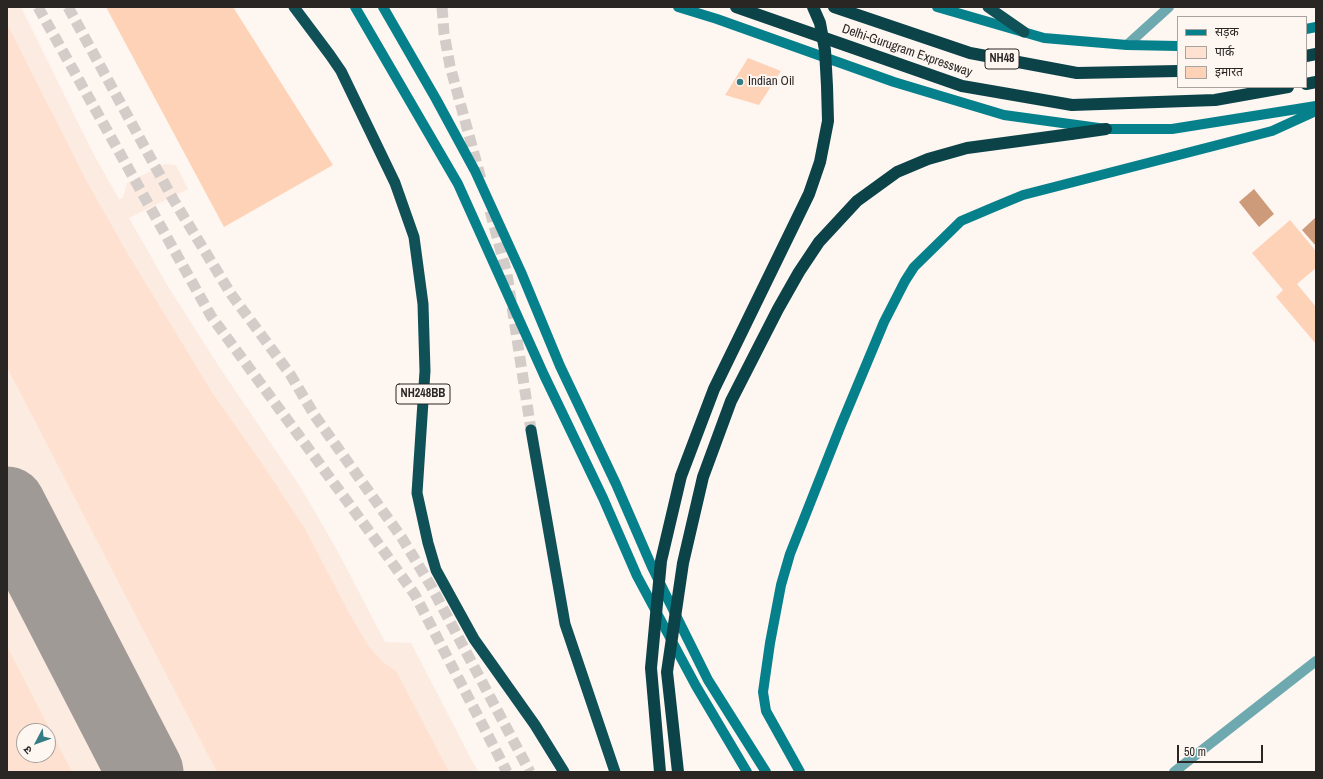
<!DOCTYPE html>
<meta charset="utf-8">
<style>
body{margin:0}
#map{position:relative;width:1323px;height:779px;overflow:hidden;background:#fef6f1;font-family:"Archivo Narrow","Noto Sans Devanagari",sans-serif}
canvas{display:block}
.frame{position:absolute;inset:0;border:8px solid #292624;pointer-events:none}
.legend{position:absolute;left:1177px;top:16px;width:130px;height:72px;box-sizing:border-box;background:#fef6f1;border:1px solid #a9a39f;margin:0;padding:5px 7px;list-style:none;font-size:12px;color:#292624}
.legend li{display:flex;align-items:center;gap:8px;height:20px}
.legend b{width:20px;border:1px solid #a9a39f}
.north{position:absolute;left:16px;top:723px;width:40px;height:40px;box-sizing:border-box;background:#fef6f1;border:1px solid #a9a39f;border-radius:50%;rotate:229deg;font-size:11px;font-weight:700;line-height:16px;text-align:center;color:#292624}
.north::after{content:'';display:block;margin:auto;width:14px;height:18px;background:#357d85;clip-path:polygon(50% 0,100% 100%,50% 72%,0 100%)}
.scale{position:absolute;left:1177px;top:745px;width:86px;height:18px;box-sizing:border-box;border:2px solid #292624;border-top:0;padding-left:5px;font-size:12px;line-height:14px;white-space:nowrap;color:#292624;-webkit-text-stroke:3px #fef6f1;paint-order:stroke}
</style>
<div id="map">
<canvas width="1323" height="779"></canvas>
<div class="frame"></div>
<ul class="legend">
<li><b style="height:5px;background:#06818c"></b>सड़क</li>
<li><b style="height:11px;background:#fee1d0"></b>पार्क</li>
<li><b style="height:11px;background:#fed2b7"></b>इमारत</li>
</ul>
<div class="north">उ</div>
<div class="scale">50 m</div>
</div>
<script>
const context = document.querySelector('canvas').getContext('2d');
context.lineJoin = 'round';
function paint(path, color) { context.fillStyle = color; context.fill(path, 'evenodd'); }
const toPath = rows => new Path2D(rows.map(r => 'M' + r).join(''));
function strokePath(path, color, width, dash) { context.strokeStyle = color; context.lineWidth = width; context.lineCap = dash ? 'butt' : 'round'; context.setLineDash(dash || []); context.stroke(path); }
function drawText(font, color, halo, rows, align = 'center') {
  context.font = font + ' "Archivo Narrow",sans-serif'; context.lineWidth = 4; context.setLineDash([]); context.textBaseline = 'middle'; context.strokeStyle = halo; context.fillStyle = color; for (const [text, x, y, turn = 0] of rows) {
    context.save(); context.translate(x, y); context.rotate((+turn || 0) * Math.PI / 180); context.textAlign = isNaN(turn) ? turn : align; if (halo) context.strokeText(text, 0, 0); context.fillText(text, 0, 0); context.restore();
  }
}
paint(toPath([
 [7,7,21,7,94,155,119,199,123,198,127,183,165,164,176,165,188,189,129,218,169,288,218,365,301,488,338,552,385,642,411,643,478,772,7,772],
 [24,731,48,731,48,755,24,755]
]), '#fcebe1');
paint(toPath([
 [7,24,87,182,126,251,213,394,263,465,305,529,350,615,369,647,384,663,396,671,449,772,217,772,7,367],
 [7,646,37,705,72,772,7,772],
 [24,731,48,731,48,755,24,755]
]), '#fee1d0');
paint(toPath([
 [1254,189,1274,214,1259,227,1239,202],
 [1316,217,1316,246,1302,230]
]), '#ce9b7a');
strokePath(toPath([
 [7,520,25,539]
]), '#a09a96', 31);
strokePath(toPath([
 [7,505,145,772]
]), '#a09a96', 77);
paint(toPath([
 [106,7,233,7,333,165,224,227],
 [748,58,781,71,759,105,725,95],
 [1290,220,1316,251,1316,268,1297,284,1316,307,1316,344,1276,297,1283,290,1252,253]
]), '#fed2b7');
strokePath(toPath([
 [38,7,211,316,383,550,415,595,507,772],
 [68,7,173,199,231,294,290,374,315,416,402,538,431,586,530,772],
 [442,7,444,33,450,66,481,179],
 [490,211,507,274,531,430]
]), '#d3ccc8', 11, [11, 5.5]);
strokePath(toPath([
 [1127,45,1169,7]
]), '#6ea9b0', 10);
strokePath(toPath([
 [1174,772,1316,661]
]), '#6ea9b0', 10);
strokePath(toPath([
 [355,7,458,184,544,375,603,498,637,576,696,686,747,772],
 [383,7,436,99,475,171,521,272,560,366,616,484,652,567,708,680,766,772],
 [678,7,717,19,894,82,1004,115,1106,129,1172,129,1316,106],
 [937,7,1044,38,1127,45,1178,46],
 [1306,29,1316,27],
 [800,772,766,711,763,692,770,643,781,585,790,554,841,425,884,322,905,281,914,267,961,221,994,207,1023,195,1272,131,1316,111]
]), '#06818c', 10);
strokePath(toPath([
 [294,7,330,55,341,71,395,183,414,237,423,304,425,371,417,493,428,543,436,570,474,639,535,725,564,772],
 [988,7,1024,32],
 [531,430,565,624,615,772]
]), '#105158', 11);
strokePath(toPath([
 [736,7,962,86,1072,105,1215,100,1288,87],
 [834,7,970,53,1077,73,1178,71],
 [1306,56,1316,54],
 [1306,84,1316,82],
 [1071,134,1106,129]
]), '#0c4349', 12);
strokePath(toPath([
 [660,772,651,668,661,561,681,476,714,389,809,194,820,162,828,121,827,86,825,50,820,23,813,7],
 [678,772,667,672,683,563,703,477,731,401,778,309,799,272,819,242,857,201,897,172,928,159,967,148,1071,134]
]), '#0c4349', 12);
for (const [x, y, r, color] of [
 [740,82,4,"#357d85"]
]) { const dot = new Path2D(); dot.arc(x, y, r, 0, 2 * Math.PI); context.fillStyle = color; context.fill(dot); strokePath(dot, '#fef6f1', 1.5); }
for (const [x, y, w] of [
 [1002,59,34],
 [423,394,54]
]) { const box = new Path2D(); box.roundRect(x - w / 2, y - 10, w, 20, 3); context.fillStyle = '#fef6f1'; context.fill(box); strokePath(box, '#292624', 1); }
drawText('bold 12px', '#292624', null, [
 ["NH48",1002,59],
 ["NH248BB",423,394]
]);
drawText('13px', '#292624', '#fef6f1', [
 ["Delhi-Gurugram Expressway",907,51,19]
]);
drawText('13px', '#292624', '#fef6f1', [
 ["Indian Oil",748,82]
], 'left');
</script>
